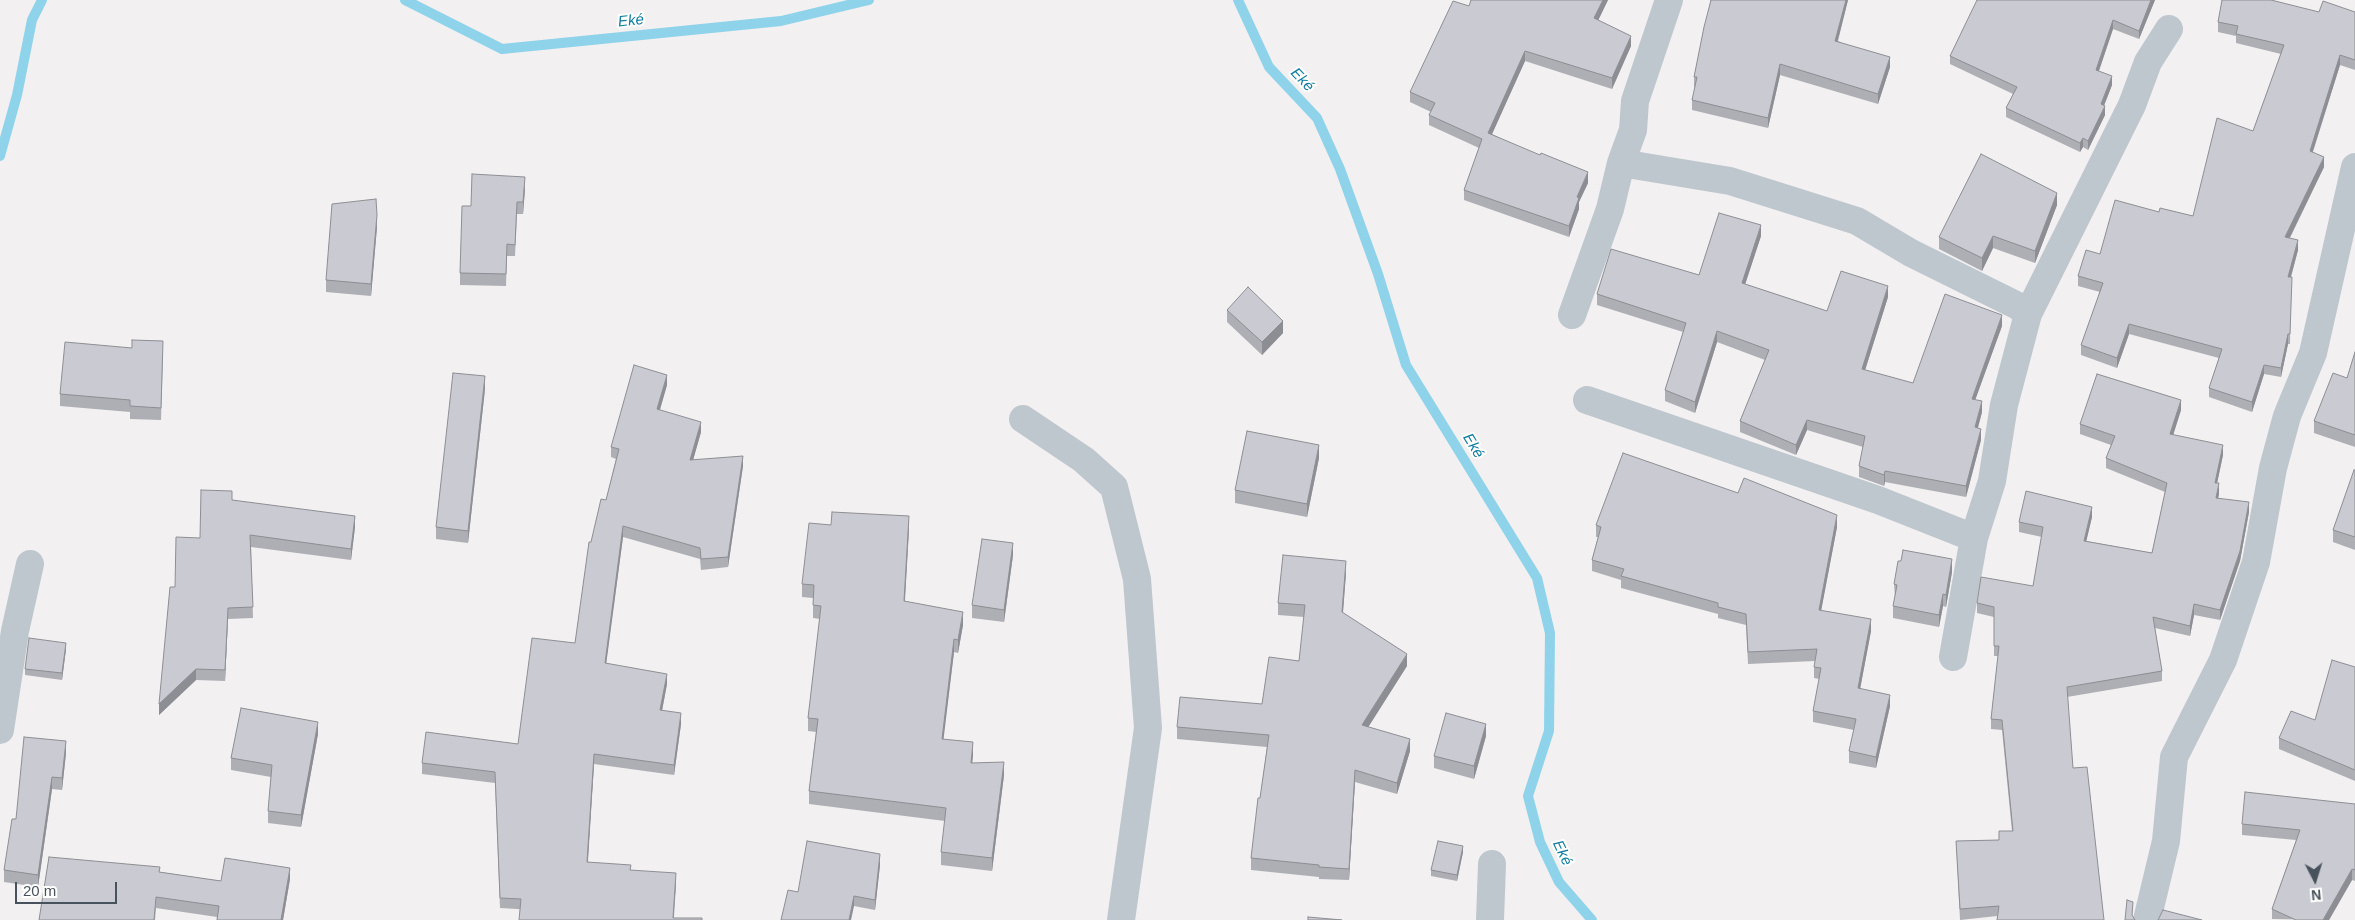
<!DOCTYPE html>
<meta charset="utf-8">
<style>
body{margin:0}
#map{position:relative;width:2355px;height:920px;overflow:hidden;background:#f2f0f0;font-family:Helvetica,sans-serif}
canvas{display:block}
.north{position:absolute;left:2290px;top:855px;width:50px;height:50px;-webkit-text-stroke:4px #fff;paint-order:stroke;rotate:175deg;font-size:14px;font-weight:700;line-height:20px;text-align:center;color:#48525d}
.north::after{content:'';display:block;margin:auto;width:18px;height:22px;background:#48525d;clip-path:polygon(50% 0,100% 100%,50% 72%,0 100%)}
.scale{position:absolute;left:15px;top:882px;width:102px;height:22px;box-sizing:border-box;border:2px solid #48525d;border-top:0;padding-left:6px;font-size:15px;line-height:18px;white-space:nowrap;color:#48525d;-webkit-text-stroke:4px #fff;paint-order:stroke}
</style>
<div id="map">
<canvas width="2355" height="920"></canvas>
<div class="north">N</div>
<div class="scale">20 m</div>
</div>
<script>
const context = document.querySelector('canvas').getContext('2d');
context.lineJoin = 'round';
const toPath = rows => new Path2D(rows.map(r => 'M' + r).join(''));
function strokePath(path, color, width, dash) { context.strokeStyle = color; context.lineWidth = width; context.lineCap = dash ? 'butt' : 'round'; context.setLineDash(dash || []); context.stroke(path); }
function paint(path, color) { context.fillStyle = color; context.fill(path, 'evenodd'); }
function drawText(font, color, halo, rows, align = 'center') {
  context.font = font + ' Helvetica,sans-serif'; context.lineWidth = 4; context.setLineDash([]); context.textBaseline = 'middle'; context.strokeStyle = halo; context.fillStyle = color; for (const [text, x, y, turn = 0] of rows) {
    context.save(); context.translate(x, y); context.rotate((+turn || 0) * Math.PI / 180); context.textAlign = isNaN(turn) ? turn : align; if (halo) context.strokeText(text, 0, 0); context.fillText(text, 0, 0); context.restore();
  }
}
strokePath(toPath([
 [405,0,502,49,781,21,869,0],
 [1238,0,1269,67,1317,118,1340,169,1378,274,1406,365,1537,578,1550,633,1549,731,1528,796,1540,842,1559,882,1592,920],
 [0,156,17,95,32,20,42,0]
]), '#8ed3ea', 10);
strokePath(toPath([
 [1621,163,1730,181,1857,221,1911,253,2018,306,2028,314],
 [1572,315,1610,209,1621,163,1633,130,1635,101,1669,0],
 [1587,400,1878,500,1974,538],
 [1023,419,1084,460,1114,487,1137,579,1148,728,1121,920],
 [1953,657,1974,538,1992,481,2004,405,2028,314,2132,105,2148,62,2169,29],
 [0,730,15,631,30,564],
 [1490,920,1492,864],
 [2147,920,2166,841,2174,757,2223,660,2256,562,2273,468,2287,416,2313,353,2355,167]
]), '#bec6ce', 28);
paint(toPath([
 [1608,0,1598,20,1631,46,1612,89,1525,61,1492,134,1588,183,1579,202,1579,209,1569,237,1464,200,1464,190,1479,148,1429,125,1429,115,1431,112,1410,102,1410,92,1469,6],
 [1711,0,1848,0,1838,41,1890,67,1878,104,1780,75,1768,128,1692,110,1692,100,1695,87,1694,87,1694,77],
 [2155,0,2139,39,2113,29,2099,71,2112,85,2104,106,2105,115,2088,150,2083,147,2080,152,2006,117,2006,108,2013,94,1950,64,1950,56],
 [2319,12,2355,12,2355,70,2340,65,2313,152,2324,167,2290,238,2298,250,2291,277,2290,344,2288,344,2281,377,2264,374,2252,412,2209,397,2209,388,2219,358,2129,334,2117,368,2081,355,2081,345,2100,292,2078,286,2078,276,2100,254,2159,212,2193,216,2253,131,2281,54,2236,43,2236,36,2218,32,2218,22],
 [525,189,523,214,517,214,515,256,507,256,506,286,460,285,460,273,471,206],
 [2057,205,2035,263,1993,248,1982,271,1939,249,1939,237],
 [377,227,371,296,326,292,326,280],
 [1761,236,1745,284,1827,311,1888,297,1865,370,1913,383,2002,326,1975,399,1982,412,1978,428,1981,440,1966,497,1885,482,1884,486,1859,477,1859,466,1863,447,1807,430,1796,455,1740,432,1740,421,1765,360,1717,342,1695,413,1665,401,1665,390,1683,332,1597,305,1597,294,1699,275],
 [1227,310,1283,333,1262,355,1227,322],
 [2355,352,2355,447,2314,433,2314,421,2347,378],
 [163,354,161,420,130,419,130,412,60,406,60,394],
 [667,385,660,410,701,432,693,460,743,466,728,567,701,570,700,559,623,537,606,663,667,684,662,711,681,724,674,775,594,764,588,862,631,870,676,884,674,918,702,920,500,908,495,783,422,774,422,763,518,744,575,643,591,542,606,500,616,459,611,457,611,447],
 [485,389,468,543,436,539,436,527],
 [2181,410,2173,435,2223,455,2217,483,2219,494,2218,498,2249,512,2240,561,2220,620,2194,615,2190,636,2155,628,2162,671,2162,681,2067,697,1997,916,1960,920,1956,841,1999,840,1999,831,2012,831,2002,730,1991,729,1991,719,1998,656,1994,656,1994,617,1977,613,1977,603,2033,586,2042,537,2019,532,2019,522,2092,517,2086,541,2152,553,2165,492,2106,468,2106,458,2111,445,2080,434,2080,424],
 [1319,458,1307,517,1235,503,1235,490],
 [2355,470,2355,550,2333,542,2333,530],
 [232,500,355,527,351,560,251,547,253,618,228,619,225,681,196,680,159,715,175,587,200,538],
 [831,525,909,529,905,601,963,625,958,653,954,652,943,739,973,755,972,763,1004,775,992,871,941,865,941,852,945,821,809,804,809,791,816,732,808,731,808,718,820,619,813,618,813,598,802,597,802,584],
 [1596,525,1837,527,1821,610,1871,631,1860,689,1890,706,1876,768,1849,763,1849,751,1854,730,1813,722,1813,711,1819,679,1814,678,1814,667,1815,661,1748,664,1746,625,1718,618,1718,614,1621,588,1621,580,1592,571,1592,560,1598,537,1596,537],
 [1013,555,1004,622,972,618,972,605],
 [1952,572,1946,607,1943,606,1939,627,1893,618,1893,606,1895,597,1894,584],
 [1346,573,1343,613,1407,666,1368,727,1410,751,1397,794,1355,782,1349,880,1319,879,1319,877,1251,870,1251,858,1260,798,1267,747,1177,739,1177,727,1262,704,1299,661,1304,617,1278,615,1278,603],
 [66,649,62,680,25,675,25,669],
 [2355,667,2355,781,2279,749,2279,738,2315,720],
 [318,734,301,827,268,823,268,811,271,777,231,770,231,758],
 [1486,736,1474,779,1434,768,1434,756],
 [66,753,62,790,52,789,38,887,4,882,4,870,16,819],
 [2355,804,2355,881,2352,880,2329,920,2272,919,2272,909,2296,840,2242,835,2242,824],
 [1463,852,1457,881,1431,876,1431,870],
 [880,865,875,910,854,906,798,892],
 [160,872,221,881,290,879,283,920,217,920,217,917,156,908,155,920,39,920]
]), '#aeafb5');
paint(toPath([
 [1603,0,1608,0,1594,29,1594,18],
 [1846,0,1848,0,1835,51,1835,41],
 [2151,0,2155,0,2139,39,2139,31],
 [2113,20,2113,29,2096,79,2096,70],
 [1631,36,1631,46,1612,89,1612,78],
 [1525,51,1525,61,1488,143,1488,133],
 [2340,55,2340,65,2310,160,2310,151],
 [1890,57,1890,67,1878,104,1878,94],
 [1780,64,1780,75,1768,128,1768,118],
 [2112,76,2112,85,2101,113,2101,104],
 [2105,106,2105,115,2088,150,2088,141],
 [2083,138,2083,147,2080,152,2080,143],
 [2324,157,2324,167,2285,247,2285,237],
 [1588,172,1588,183,1579,202,1579,209,1569,237,1569,226,1577,197],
 [525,177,525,189,523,214,523,202],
 [2057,193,2057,205,2035,263,2035,251],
 [377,215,377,227,371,296,371,284],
 [1761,225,1761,236,1742,294,1742,283],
 [1993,236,1993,248,1982,271,1982,258],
 [2298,240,2298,250,2288,287,2288,277],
 [1888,286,1888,297,1862,380,1862,369],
 [2002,315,2002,326,1972,409,1972,399],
 [1283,321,1283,333,1262,355,1262,342],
 [2129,324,2129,334,2117,368,2117,358],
 [1717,331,1717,342,1695,413,1695,402],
 [2288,334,2288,344,2281,377,2281,368],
 [2264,365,2264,374,2252,412,2252,402],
 [667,375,667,385,657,419,657,409],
 [485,376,485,389,468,543,468,531],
 [2181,400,2181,410,2170,445,2170,434],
 [1982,401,1982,412,1975,438,1975,427],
 [1807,420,1807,430,1796,455,1796,445],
 [701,422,701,432,690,471,690,460],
 [1981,429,1981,440,1966,497,1966,486],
 [1319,445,1319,458,1307,517,1307,504],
 [2223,445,2223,455,2215,493,2215,483],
 [743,456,743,466,728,567,728,557],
 [1885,471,1885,482,1884,486,1884,475],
 [2219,483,2219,494,2216,508,2216,498],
 [2249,502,2249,512,2240,561,2220,620,2220,610],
 [2092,507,2092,517,2084,551,2084,541],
 [1837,515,1837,527,1819,622,1819,610],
 [355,516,355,527,351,560,351,549],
 [909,516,909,529,904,614,904,601],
 [623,526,623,537,605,673,605,663],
 [1013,543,1013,555,1004,622,1004,610],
 [1952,559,1952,572,1946,607,1946,595],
 [1346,561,1346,573,1342,624,1342,612],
 [1943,594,1943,606,1939,627,1939,615],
 [2194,604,2194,615,2190,636,2190,626],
 [228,608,228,619,225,681,225,670],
 [963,612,963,625,958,653,958,640],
 [1871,619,1871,631,1858,700,1858,688],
 [954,639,954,652,942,752,942,739],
 [66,643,66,649,62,680,62,673],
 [1407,654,1407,666,1362,737,1362,725],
 [196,669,196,680,159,715,159,704],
 [667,674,667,684,660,721,660,710],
 [1890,695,1890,706,1876,768,1876,757],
 [681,713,681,724,674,775,674,765],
 [318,722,318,734,301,827,301,815],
 [1486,724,1486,736,1474,779,1474,766],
 [1410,739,1410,751,1397,794,1397,783],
 [66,741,66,753,62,790,62,778],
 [973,742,973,755,971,776,971,763],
 [594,754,594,764,587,873,587,862],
 [1004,762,1004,775,992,871,992,858],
 [1355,770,1355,782,1349,880,1349,869],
 [52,777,52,789,38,887,38,875],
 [1463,846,1463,852,1457,881,1457,875],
 [880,854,880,865,875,910,875,900],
 [290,868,290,879,283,920,281,920],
 [2352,869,2352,880,2329,920,2323,920],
 [676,873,676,884,673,920],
 [854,896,854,906,851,920,849,920]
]), '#8d8e93');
const building = toPath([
 [1471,0,1603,0,1594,18,1631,36,1612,78,1525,51,1488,133,1540,155,1541,153,1588,172,1577,197,1579,198,1569,226,1464,190,1482,139,1429,115,1435,103,1410,92,1453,1,1469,6,1471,0],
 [1711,0,1846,0,1835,41,1890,57,1878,94,1780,64,1768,118,1692,100,1697,77,1694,77,1704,27,1711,0],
 [1977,0,2151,0,2139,31,2113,20,2096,70,2112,76,2101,104,2105,106,2088,141,2083,138,2080,143,2006,108,2017,87,1950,56,1977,0],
 [2222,0,2271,0,2319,12,2323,1,2355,12,2355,60,2340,55,2310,151,2324,157,2285,237,2298,240,2288,277,2292,277,2290,334,2288,334,2281,368,2264,365,2252,402,2209,388,2222,349,2129,324,2117,358,2081,345,2103,283,2078,276,2086,250,2100,254,2115,200,2159,212,2160,208,2193,216,2217,118,2253,131,2284,45,2236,34,2238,26,2218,22,2222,0],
 [1981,154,2057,193,2035,251,1993,236,1982,258,1939,237,1981,154],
 [472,174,525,177,523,202,517,202,515,245,507,244,506,274,460,273,462,206,471,206,472,174],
 [376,199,377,215,371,284,326,280,332,204,376,199],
 [1719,213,1761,225,1742,283,1827,311,1841,271,1888,286,1862,369,1913,383,1945,294,2002,315,1972,399,1982,401,1975,427,1981,429,1966,486,1885,471,1884,475,1859,466,1865,436,1807,420,1796,445,1740,421,1769,350,1717,331,1695,402,1665,390,1686,323,1597,294,1611,249,1699,275,1719,213],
 [1248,287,1283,321,1262,342,1227,310,1248,287],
 [132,340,163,341,161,408,130,406,130,400,60,394,65,342,132,348,132,340],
 [2355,352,2355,435,2314,421,2333,373,2347,378,2355,352],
 [634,365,667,375,657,409,701,422,690,460,743,456,728,557,701,559,700,548,623,526,605,663,667,674,660,710,681,713,674,765,594,754,587,862,631,865,630,870,676,873,673,918,702,918,702,920,519,920,521,899,500,898,495,772,422,763,426,732,518,744,532,638,575,643,589,542,591,542,601,499,606,500,619,449,611,447,634,365],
 [453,373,485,376,468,531,436,527,453,373],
 [2097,374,2181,400,2170,434,2223,445,2215,483,2219,483,2216,498,2249,502,2240,551,2220,610,2194,604,2190,626,2153,617,2162,671,2067,687,2073,768,2087,767,2104,920,1997,920,1999,906,1960,909,1956,841,1999,840,1999,831,2013,831,2002,720,1991,719,1999,646,1994,646,1994,607,1977,603,1981,577,2033,586,2043,527,2019,522,2026,491,2092,507,2084,541,2152,553,2167,483,2106,458,2115,436,2080,424,2097,374],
 [1247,431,1319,445,1307,504,1235,490,1247,431],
 [1623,453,1738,493,1744,478,1837,515,1819,610,1871,619,1858,688,1890,695,1876,757,1849,751,1856,719,1813,711,1821,668,1814,667,1817,649,1748,652,1746,614,1718,607,1718,603,1621,576,1624,569,1592,560,1601,527,1596,525,1623,453],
 [2354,470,2355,470,2355,537,2333,530,2354,470],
 [201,490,232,491,232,500,355,516,351,549,250,535,253,607,228,608,225,670,196,669,159,704,170,587,175,587,176,537,200,538,201,490],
 [832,512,909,516,904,601,963,612,958,640,954,639,942,739,973,742,971,763,1004,762,992,858,941,852,946,808,809,791,818,719,808,718,821,606,813,605,814,585,802,584,809,523,831,525,832,512],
 [982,539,1013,543,1004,610,972,605,982,539],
 [1903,550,1952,559,1946,595,1943,594,1939,615,1893,606,1897,585,1894,584,1898,561,1901,561,1903,550],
 [1283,555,1346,561,1342,612,1407,654,1362,725,1410,739,1397,783,1355,770,1349,869,1319,867,1319,865,1251,858,1258,798,1260,798,1269,735,1177,727,1180,697,1262,704,1269,657,1299,661,1305,605,1278,603,1283,555],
 [29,638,66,643,62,673,25,669,29,638],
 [2332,660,2355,667,2355,770,2279,738,2291,711,2315,720,2332,660],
 [241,708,318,722,301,815,268,811,272,765,231,758,241,708],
 [1446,713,1486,724,1474,766,1434,756,1446,713],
 [24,737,66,741,62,778,52,777,38,875,4,870,12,819,16,819,24,737],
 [2245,792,2355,804,2355,870,2352,869,2323,920,2296,920,2272,909,2300,830,2242,824,2245,792],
 [807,841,880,854,875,900,854,896,849,920,781,920,788,890,798,892,807,841],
 [1438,841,1463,846,1457,875,1431,870,1438,841],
 [49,857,160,867,159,872,221,881,225,858,290,868,281,920,217,920,219,906,156,897,154,920,39,920,49,857],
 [2127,900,2133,902,2132,915,2135,920,2125,920,2127,900],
 [2163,910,2202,920,2158,920,2163,910],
 [1308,917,1342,920,1308,920,1308,917]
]);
paint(building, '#cacbd2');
strokePath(building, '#8d8e93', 1);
drawText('italic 15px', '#107ca0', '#fff', [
 ["Eké",631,21,-6],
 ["Eké",1302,80,46],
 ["Eké",1473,446,59],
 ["Eké",1562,853,65]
]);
</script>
